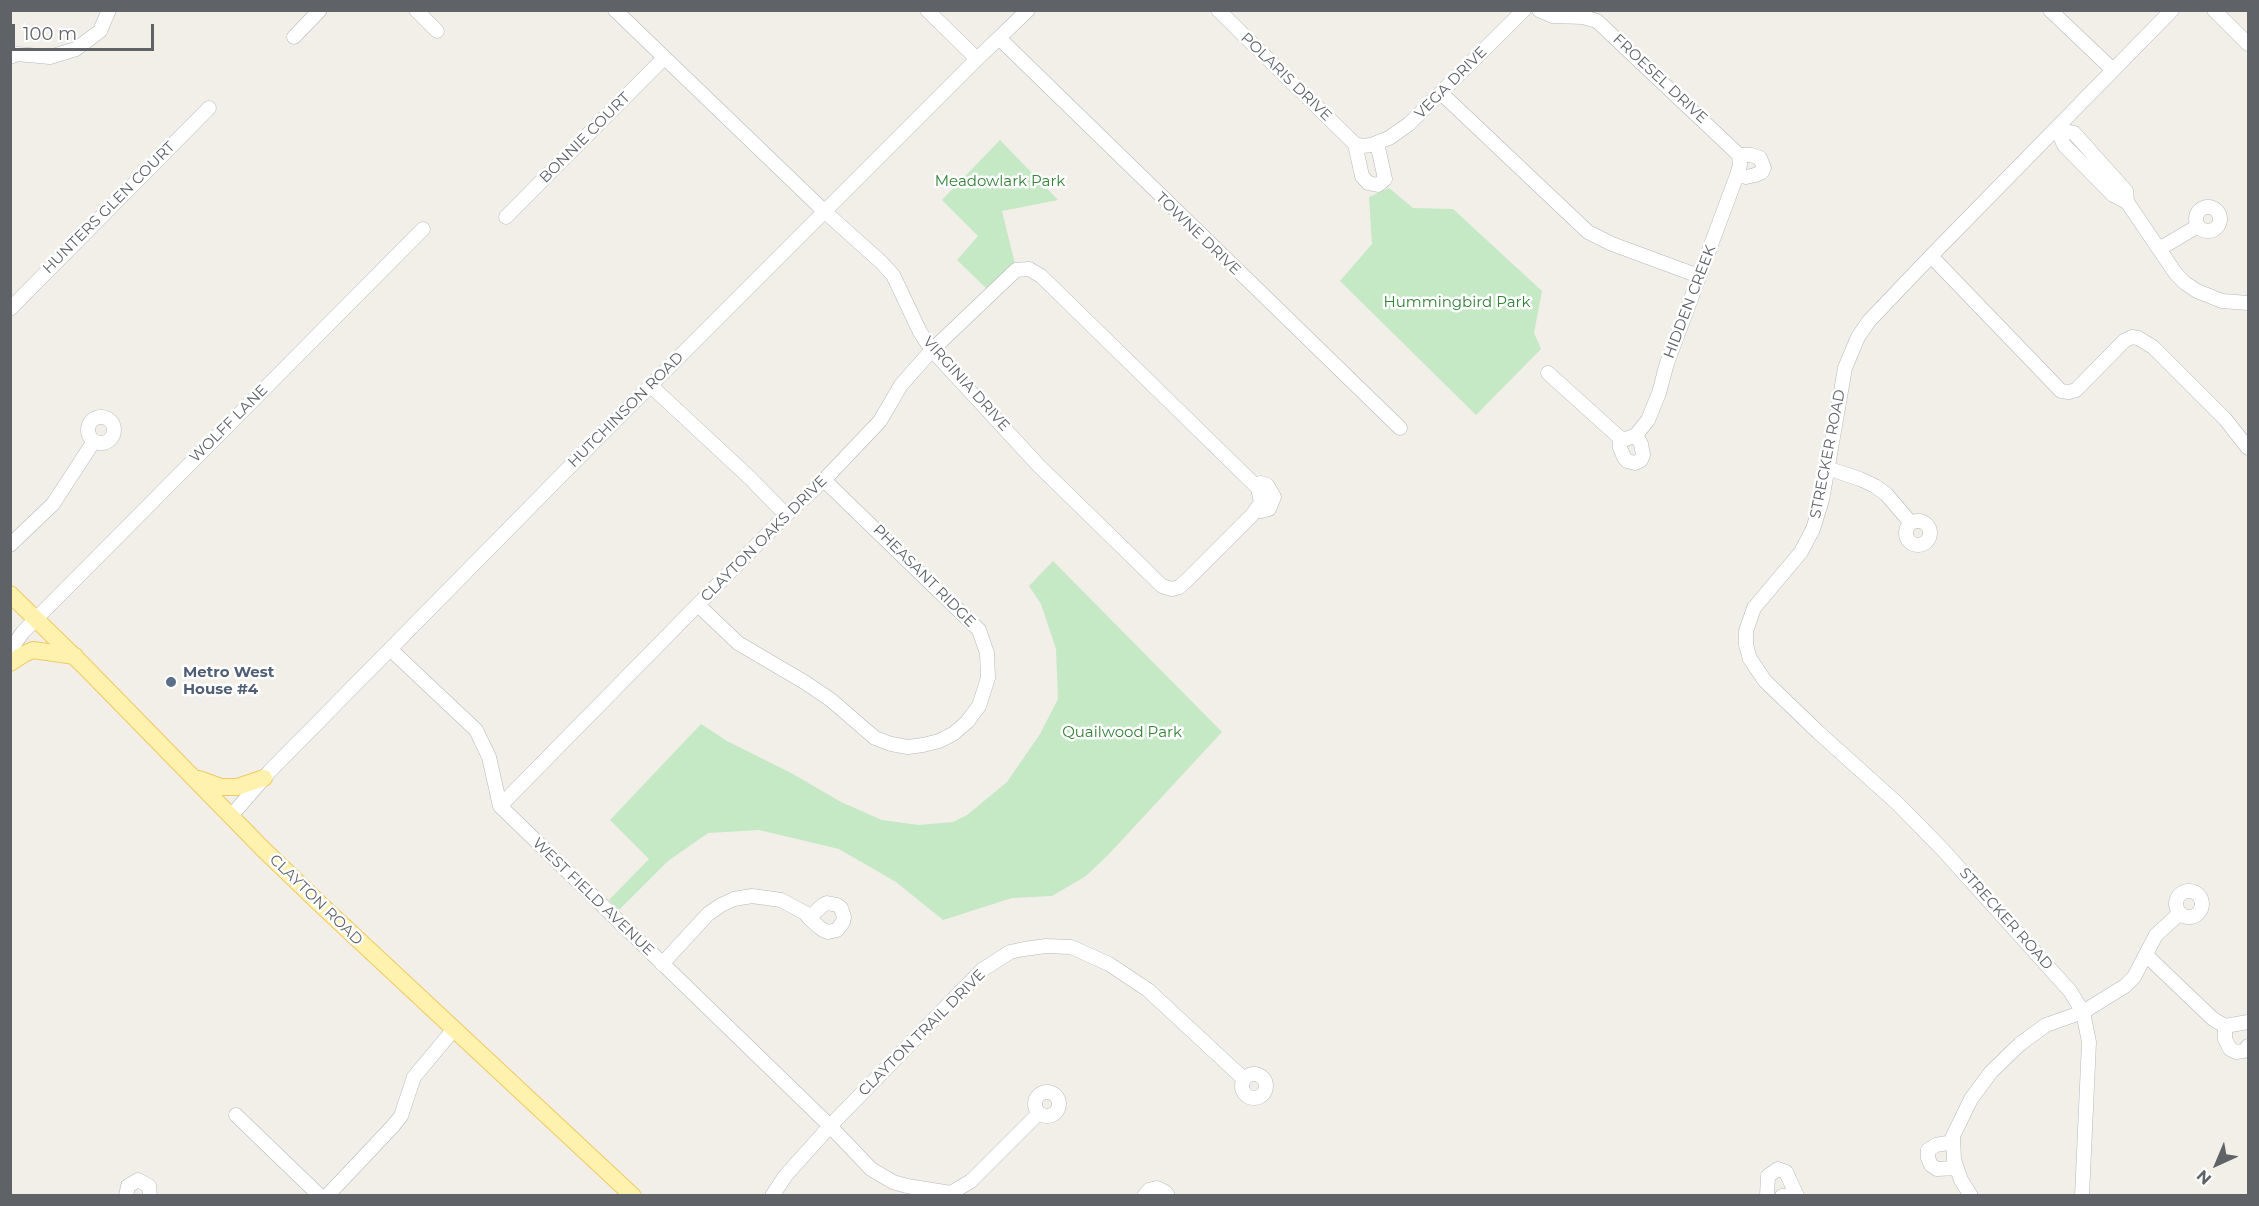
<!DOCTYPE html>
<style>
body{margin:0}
#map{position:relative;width:2259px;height:1206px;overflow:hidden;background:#f1efe8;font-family:Montserrat,sans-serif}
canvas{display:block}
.frame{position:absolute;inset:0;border:12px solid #5f6368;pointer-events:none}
.north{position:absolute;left:2187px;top:1134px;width:60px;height:60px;-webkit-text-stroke:4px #fff;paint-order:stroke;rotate:224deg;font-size:16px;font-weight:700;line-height:24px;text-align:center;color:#5f6368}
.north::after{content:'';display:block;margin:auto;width:21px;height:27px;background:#5f6368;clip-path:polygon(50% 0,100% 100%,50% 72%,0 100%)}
.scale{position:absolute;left:12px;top:24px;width:142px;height:27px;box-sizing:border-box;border:3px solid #5f6368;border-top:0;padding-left:8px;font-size:18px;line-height:21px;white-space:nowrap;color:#5f6368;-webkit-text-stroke:4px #fff;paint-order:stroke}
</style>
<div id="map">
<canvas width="2259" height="1206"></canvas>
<div class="frame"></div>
<div class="north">N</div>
<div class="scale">100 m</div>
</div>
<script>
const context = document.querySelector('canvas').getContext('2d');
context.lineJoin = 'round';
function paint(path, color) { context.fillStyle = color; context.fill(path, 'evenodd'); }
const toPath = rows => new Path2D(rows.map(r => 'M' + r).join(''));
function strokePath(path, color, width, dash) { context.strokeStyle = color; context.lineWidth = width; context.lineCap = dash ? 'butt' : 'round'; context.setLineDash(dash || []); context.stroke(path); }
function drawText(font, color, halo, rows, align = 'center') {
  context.font = font + ' Montserrat,sans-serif'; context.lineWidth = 5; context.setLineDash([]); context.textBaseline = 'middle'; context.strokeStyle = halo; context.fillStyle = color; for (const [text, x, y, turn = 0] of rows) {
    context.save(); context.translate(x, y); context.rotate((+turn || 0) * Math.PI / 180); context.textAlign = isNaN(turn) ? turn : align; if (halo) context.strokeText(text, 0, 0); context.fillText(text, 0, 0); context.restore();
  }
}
paint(toPath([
 [1000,140,1058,200,1002,211,1015,264,988,290,957,260,978,236,942,200],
 [1389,188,1413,208,1453,209,1542,291,1534,333,1541,349,1476,415,1340,281,1372,244,1369,197],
 [1053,561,1222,732,1109,854,1086,876,1052,896,1012,898,943,920,896,882,839,849,759,830,708,833,668,861,619,910,609,900,649,859,610,820,701,724,727,741,793,774,841,802,882,820,919,825,953,822,967,815,1007,782,1040,734,1058,699,1056,649,1041,604,1029,586]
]), '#c5e8c5');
const minor = toPath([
 [416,10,437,31],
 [927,10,977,59],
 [1218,10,1355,144,1363,146,1371,145,1389,138,1409,124,1524,10],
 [1539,10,1553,16,1583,17,1597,21,1739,155],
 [2050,10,2113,70],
 [2214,10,2248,44],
 [294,37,320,10],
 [999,38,1400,428],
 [10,57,17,54,50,57,76,49,100,31,109,10],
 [1441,93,1588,232,1612,244,1699,276],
 [2057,129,2064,145,2113,195,2127,202,2176,274,2185,283,2197,291,2222,301,2248,303],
 [2057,129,2074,133,2126,191,2127,202],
 [1355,144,1362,176,1368,183,1378,185,1385,179,1377,143],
 [1737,175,1746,177,1755,175,1762,172,1764,168,1760,158,1751,155,1739,155],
 '2196 219a12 12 0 1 1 24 0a12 12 0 1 1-24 0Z',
 [506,217,664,58],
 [2159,249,2198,226],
 [1931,256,2061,391,2069,392,2076,390,2124,341,2132,337,2138,338,2153,347,2225,419,2248,448],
 [10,309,209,108],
 [1548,373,1620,438,1626,439,1636,435,1648,420,1659,393,1667,363,1737,175,1740,165,1739,155],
 [651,386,750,478,786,515],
 '88 430a13 13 0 1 1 26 0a13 13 0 1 1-26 0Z',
 [1620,438,1620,448,1624,457,1627,461,1635,463,1641,460,1643,455,1641,444,1636,435],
 [1827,468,1860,479,1875,486,1886,494,1911,523],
 [1255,485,1261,483,1267,485,1274,497,1269,509,1261,511,1256,509],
 '1906 533a12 12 0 1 1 24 0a12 12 0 1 1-24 0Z',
 [10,545,53,504,94,441],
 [698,605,738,643,806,683,831,700,875,738,891,744,908,747,923,745,939,741,953,734,967,722,979,706,988,678,987,653,979,630,824,480],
 [390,649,476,730,489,757,500,806,830,1126,871,1169,893,1182,907,1186,951,1193,971,1181,1039,1113],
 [10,650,23,632,423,229],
 [500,806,786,515,824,480,880,421,901,385,932,350,1016,270,1029,269,1041,276,1258,488,1261,503,1252,515,1185,582,1179,587,1172,589,1162,586,1039,466,932,350,920,332,893,275,881,262,824,211,615,10],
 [231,816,269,772,599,437,977,59,1028,10],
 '2176 904a13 13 0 1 1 26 0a13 13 0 1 1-26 0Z',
 [2146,955,2213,1019,2225,1026,2248,1022],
 [662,964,708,914,721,905,734,899,752,896,781,900,805,913,809,918,819,927,823,930,828,932,837,930,843,922,844,917,841,908,837,905,827,903,823,905,809,918],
 [2225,1026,2225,1039,2230,1049,2236,1052,2244,1051,2248,1046],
 '1242 1086a12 12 0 1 1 24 0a12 12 0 1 1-24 0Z',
 '1035 1104a12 12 0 1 1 24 0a12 12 0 1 1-24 0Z',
 [236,1115,320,1196],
 [1953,1142,1936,1145,1928,1150,1928,1158,1931,1165,1937,1169,1957,1168],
 [126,1196,128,1186,138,1180,149,1186,150,1196],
 [327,1196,393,1126,401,1116,414,1077,454,1029],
 [772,1196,786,1175,830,1126,982,970,1010,952,1024,949,1046,946,1071,947,1109,964,1148,990,1244,1079],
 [1144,1196,1149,1190,1157,1188,1165,1192,1168,1196],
 [1767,1196,1768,1176,1778,1169,1786,1172,1797,1196],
 [1782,1196,1791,1196],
 [1971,1196,1961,1180,1954,1160,1953,1136,1971,1099,1991,1072,2020,1044,2046,1025,2083,1012,2125,986,2134,977,2156,935,2180,913],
 [2082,1196,2089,1042,2083,1012,2070,991,1943,850,1898,804,1818,732,1765,681,1750,659,1746,645,1746,631,1754,608,1801,552,1813,529,1822,500,1845,368,1858,337,1869,321,1931,256,2172,10]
]);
const major = toPath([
 [10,594,84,666,263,849,320,904,633,1196],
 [10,663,24,654,33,650,75,656],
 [199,779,221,787,237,787,264,778]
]);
strokePath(minor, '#b5b8bc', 15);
strokePath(major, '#f2c960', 18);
strokePath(minor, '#fff', 14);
strokePath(major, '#fff2af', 16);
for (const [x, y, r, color] of [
 [171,682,6,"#5c6f8a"]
]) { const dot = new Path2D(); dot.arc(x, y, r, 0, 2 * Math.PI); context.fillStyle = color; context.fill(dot); strokePath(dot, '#fff', 2); }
drawText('15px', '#5f6368', '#fff', [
 ["POLARIS DRIVE",1286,77,44],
 ["FROESEL DRIVE",1660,79,43],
 ["VEGA DRIVE",1451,83,-45],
 ["BONNIE COURT",585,138,-45],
 ["HUNTERS GLEN COURT",109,208,-45],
 ["TOWNE DRIVE",1198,234,44],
 ["HIDDEN CREEK",1690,302,-69],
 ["VIRGINIA DRIVE",966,384,48],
 ["HUTCHINSON ROAD",626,410,-45],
 ["WOLFF LANE",229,424,-45],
 ["STRECKER ROAD",1828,454,-79],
 ["CLAYTON OAKS DRIVE",764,539,-45],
 ["PHEASANT RIDGE",924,576,45],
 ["WEST FIELD AVENUE",593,897,44],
 ["CLAYTON ROAD",316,900,44],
 ["STRECKER ROAD",2006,919,48],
 ["CLAYTON TRAIL DRIVE",922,1033,-45]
]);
drawText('15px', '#348238', '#fff', [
 ["Meadowlark Park",1000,182],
 ["Hummingbird Park",1457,303],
 ["Quailwood Park",1122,733]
]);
drawText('bold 15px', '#4e5e75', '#fff', [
 ["Metro West",183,673],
 ["House #4",183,690]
], 'left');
</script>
